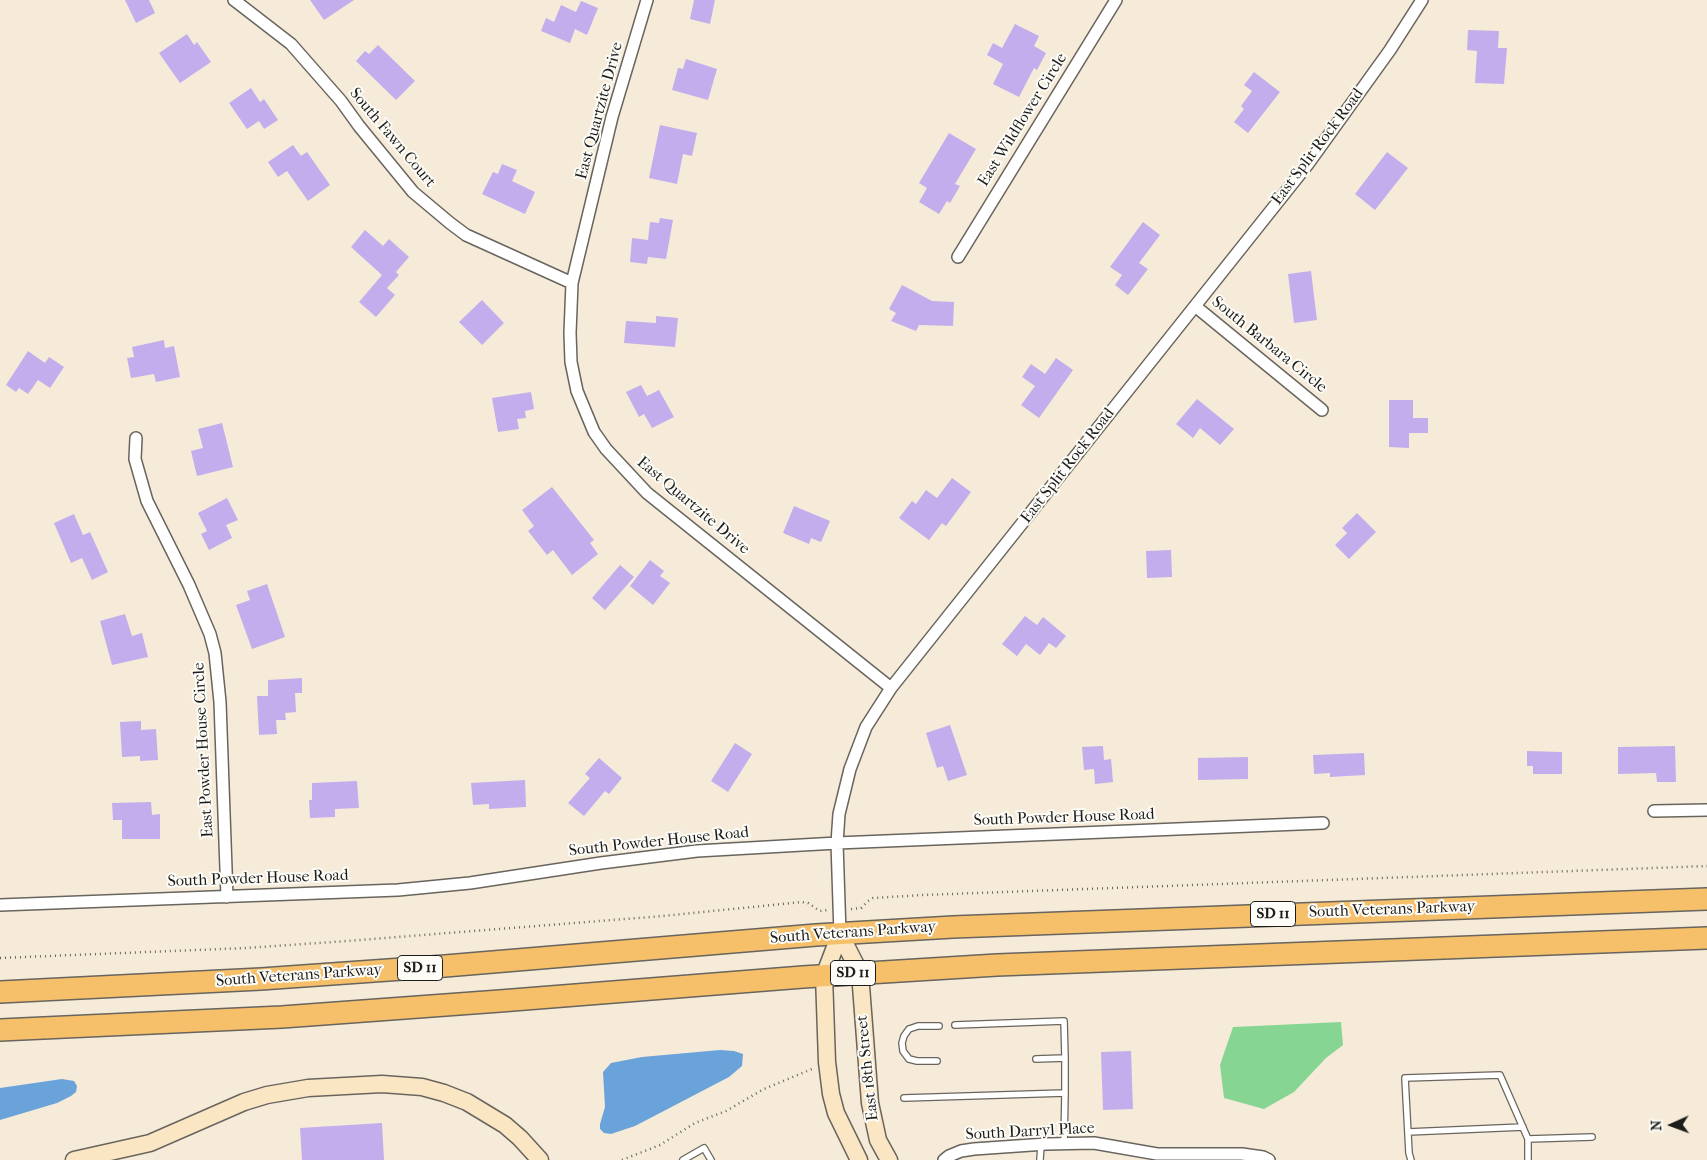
<!DOCTYPE html>
<style>
body{margin:0}
#map{position:relative;width:1707px;height:1160px;overflow:hidden;background:#f6ebd8;font-family:"IM FELL French Canon",serif}
canvas{display:block}
.north{position:absolute;left:1647px;top:1100px;width:50px;height:50px;-webkit-text-stroke:4px #fdfcf7;paint-order:stroke;rotate:268deg;font-size:14px;font-weight:700;line-height:20px;text-align:center;color:#1c1c1c}
.north::after{content:'';display:block;margin:auto;width:18px;height:22px;background:#1c1c1c;clip-path:polygon(50% 0,100% 100%,50% 72%,0 100%)}
</style>
<div id="map">
<canvas width="1707" height="1160"></canvas>
<div class="north">N</div>
</div>
<script>
const context = document.querySelector('canvas').getContext('2d');
context.lineJoin = 'round';
function paint(path, color) { context.fillStyle = color; context.fill(path, 'evenodd'); }
const toPath = rows => new Path2D(rows.map(r => 'M' + r).join(''));
function strokePath(path, color, width, dash) { context.strokeStyle = color; context.lineWidth = width; context.lineCap = dash ? 'butt' : 'round'; context.setLineDash(dash || []); context.stroke(path); }
function drawText(font, color, halo, rows, align = 'center') {
  context.font = font + ' "IM FELL French Canon",serif'; context.lineWidth = 4; context.setLineDash([]); context.textBaseline = 'middle'; context.strokeStyle = halo; context.fillStyle = color; for (const [text, x, y, turn = 0] of rows) {
    context.save(); context.translate(x, y); context.rotate((+turn || 0) * Math.PI / 180); context.textAlign = isNaN(turn) ? turn : align; if (halo) context.strokeText(text, 0, 0); context.fillText(text, 0, 0); context.restore();
  }
}
paint(toPath([
 [1341,1022,1343,1045,1326,1058,1294,1092,1264,1109,1224,1098,1220,1065,1233,1027]
]), '#87d593');
paint(toPath([
 [720,1050,734,1051,743,1054,742,1066,729,1077,635,1126,611,1134,604,1133,600,1129,600,1124,605,1107,603,1072,611,1063,642,1057],
 [62,1079,74,1081,77,1086,76,1092,71,1096,57,1103,0,1120,0,1088]
]), '#6aa3d9');
paint(toPath([
 [125,0,149,0,155,13,136,23],
 [310,0,354,0,324,20],
 [694,0,715,0,710,24,690,19],
 [581,1,598,8,587,35,575,29,570,43,541,31,546,18,554,22,561,5,576,12],
 [1015,24,1039,36,1034,46,1046,53,1037,70,1034,68,1019,97,993,84,1003,64,987,55,993,43,1002,48],
 [1468,30,1499,31,1498,48,1507,48,1504,84,1475,83,1477,51,1467,50],
 [187,34,194,45,197,42,211,62,180,83,159,53],
 [378,45,415,81,396,100,356,61,365,51,369,54],
 [686,59,717,69,708,100,672,90,678,68,683,69],
 [1254,72,1280,92,1248,133,1234,122,1244,109,1241,106,1252,91,1244,85],
 [251,88,260,102,264,99,278,120,264,129,259,121,247,129,229,103],
 [660,125,697,133,692,156,683,154,677,184,649,178],
 [949,133,976,149,955,184,960,186,950,203,947,201,939,214,919,202,927,188,919,183],
 [293,145,301,156,307,152,330,185,308,201,287,171,278,177,268,162],
 [1387,152,1408,168,1375,210,1355,194],
 [502,164,517,170,512,181,535,192,525,214,482,194,493,172,498,174],
 [660,218,673,220,666,259,648,257,647,264,630,262,632,238,648,240,650,222,659,223],
 [1143,222,1160,235,1139,263,1148,269,1128,295,1115,285,1122,275,1110,267],
 [365,230,383,246,389,239,409,257,396,272,399,275,387,288,395,295,376,317,359,302,382,275,351,247],
 [1311,271,1317,320,1294,323,1288,274],
 [902,285,932,301,954,302,953,326,919,325,916,331,891,321,896,313,889,309],
 [482,300,504,323,482,345,459,322],
 [656,316,678,318,675,347,624,343,626,321,656,323],
 [164,340,165,348,174,346,180,377,156,382,154,374,131,378,127,358,134,357,132,347],
 [28,351,45,363,49,357,64,367,50,388,38,380,28,394,19,388,16,392,6,385],
 [1056,358,1073,370,1039,418,1021,405,1035,386,1022,377,1031,364,1045,374],
 [641,385,647,396,659,390,674,417,652,428,644,414,639,417,626,392],
 [531,392,534,409,525,411,526,418,517,419,519,429,498,432,492,398],
 [1197,399,1234,429,1220,445,1200,428,1193,438,1176,424],
 [1389,400,1413,400,1413,418,1428,418,1428,433,1409,433,1409,448,1389,447],
 [222,423,233,467,197,476,191,451,203,448,198,429],
 [952,478,971,492,946,526,942,523,929,540,899,518,912,501,916,504,926,490,937,498],
 [552,487,594,540,590,543,598,554,572,575,553,550,547,555,528,531,534,526,522,510],
 [227,498,238,520,226,525,232,538,209,550,201,534,207,531,198,513],
 [794,506,830,521,821,542,811,538,809,544,783,533],
 [1357,513,1376,532,1349,559,1335,545,1347,533,1342,528],
 [74,514,83,535,90,532,108,572,92,580,82,558,71,563,54,523],
 [1171,550,1172,577,1147,578,1146,551],
 [650,560,664,571,660,576,670,583,653,605,630,586],
 [620,565,634,577,605,610,592,598],
 [267,584,285,637,252,649,236,605,250,600,247,591],
 [125,614,132,636,142,633,148,657,112,665,100,621],
 [1025,616,1037,625,1043,617,1066,636,1056,648,1049,643,1040,655,1026,644,1017,656,1002,644],
 [302,678,302,693,295,693,296,712,285,713,286,720,276,720,277,734,259,735,257,696,268,696,268,680],
 [141,721,141,730,156,729,158,760,140,761,140,756,122,757,120,722],
 [950,725,967,775,948,781,943,766,937,768,926,733],
 [735,743,752,754,728,792,711,781],
 [1103,746,1104,760,1111,759,1113,782,1095,784,1094,769,1084,770,1082,747],
 [1675,746,1676,782,1657,782,1656,773,1618,774,1618,747],
 [1527,751,1562,752,1562,774,1533,774,1533,766,1527,766],
 [1364,753,1365,775,1330,777,1330,773,1314,774,1313,755],
 [1248,757,1248,779,1198,780,1198,758],
 [599,758,622,778,609,794,605,791,584,816,568,803,590,778,585,774],
 [525,780,526,807,489,809,489,804,473,805,471,783],
 [357,781,359,808,335,809,335,817,310,818,309,800,312,800,312,783],
 [151,802,152,815,160,814,160,839,122,839,122,820,113,820,112,803],
 [1131,1051,1133,1109,1103,1110,1101,1052],
 [382,1123,384,1160,302,1160,300,1128]
]), '#c4adec');
const lane = toPath([
 [955,1025,1064,1021,1065,1058,1036,1059],
 [1065,1058,1065,1093],
 [937,1061,917,1061,909,1059,903,1051,902,1043,904,1036,909,1029,918,1026,939,1026],
 [904,1098,1065,1093,1064,1144],
 [1408,1132,1523,1127],
 [1528,1139,1592,1137],
 [683,1160,704,1148,711,1160],
 [1040,1160,1041,1145],
 [1411,1160,1409,1153,1405,1078,1500,1075,1528,1139,1528,1160]
]);
const street = toPath([
 [234,0,291,44,341,101,359,126,413,192,450,223,466,235,572,283],
 [647,0,612,117,572,283,570,333,571,362,577,391,594,432,606,449,647,493,891,688],
 [958,257,1116,0],
 [1195,306,1322,410],
 [136,438,135,459,147,501,189,585,210,634,215,653,220,702,227,897],
 [1654,811,1707,810],
 [0,905,398,890,470,883,601,863,697,851,837,843,1323,823],
 [840,934,837,843,839,814,850,769,866,727,891,688,1308,164,1390,50,1422,0],
 [944,1160,949,1156,961,1151,974,1149,1046,1144,1094,1143,1157,1154,1242,1154,1263,1157,1269,1160]
]);
const secondary = toPath([
 [840,934,824,976,827,1062,831,1094,836,1113,859,1160],
 [840,934,860,973,870,1103,878,1140,889,1160],
 [74,1160,150,1143,244,1102,267,1095,308,1088,382,1084,422,1087,444,1093,467,1102,505,1125,520,1138,540,1160]
]);
const highway = toPath([
 [0,992,261,979,445,966,816,935,953,927,1707,899],
 [0,1030,282,1017,500,1001,803,977,997,965,1707,938]
]);
strokePath(lane, '#68645e', 8);
strokePath(street, '#68645e', 14);
strokePath(secondary, '#68645e', 19);
strokePath(highway, '#68645e', 24);
strokePath(toPath([
 [851,909,861,908,868,901,873,898,923,895,1707,866],
 [0,958,246,948,347,941,663,916,802,902,808,903,820,911,828,910],
 [622,1160,660,1145,695,1123,726,1111,764,1089,812,1069]
]), '#68645e', 2.5, [1, 4]);
strokePath(lane, '#fff', 5.5);
strokePath(street, '#fff', 11);
strokePath(secondary, '#fbe6c4', 16);
strokePath(highway, '#f6c06b', 21);
for (const [x, y, w] of [
 [1273,914,45],
 [420,968,45],
 [853,973,45]
]) { const box = new Path2D(); box.roundRect(x - w / 2, y - 12.5, w, 25, 4); context.fillStyle = '#fdfcf7'; context.fill(box); strokePath(box, '#1c1c1c', 1); }
drawText('bold 15px', '#1c1c1c', null, [
 ["SD 11",1273,914],
 ["SD 11",420,968],
 ["SD 11",853,973]
]);
drawText('16px', '#1c1c1c', '#fdfcf7', [
 ["East Quartzite Drive",600,111,-75],
 ["East Wildflower Circle",1023,120,-58],
 ["South Fawn Court",392,138,50],
 ["East Split Rock Road",1318,147,-53],
 ["South Barbara Circle",1269,345,39],
 ["East Split Rock Road",1068,466,-52],
 ["East Quartzite Drive",693,506,40],
 ["East Powder House Circle",204,750,-93],
 ["South Powder House Road",1064,818,-2],
 ["South Powder House Road",659,842,-6],
 ["South Powder House Road",258,879,-2],
 ["South Veterans Parkway",1392,910,-2],
 ["South Veterans Parkway",853,933,-4],
 ["South Veterans Parkway",299,976,-4],
 ["East 18th Street",868,1068,-96],
 ["South Darryl Place",1030,1132,-3]
]);
</script>
